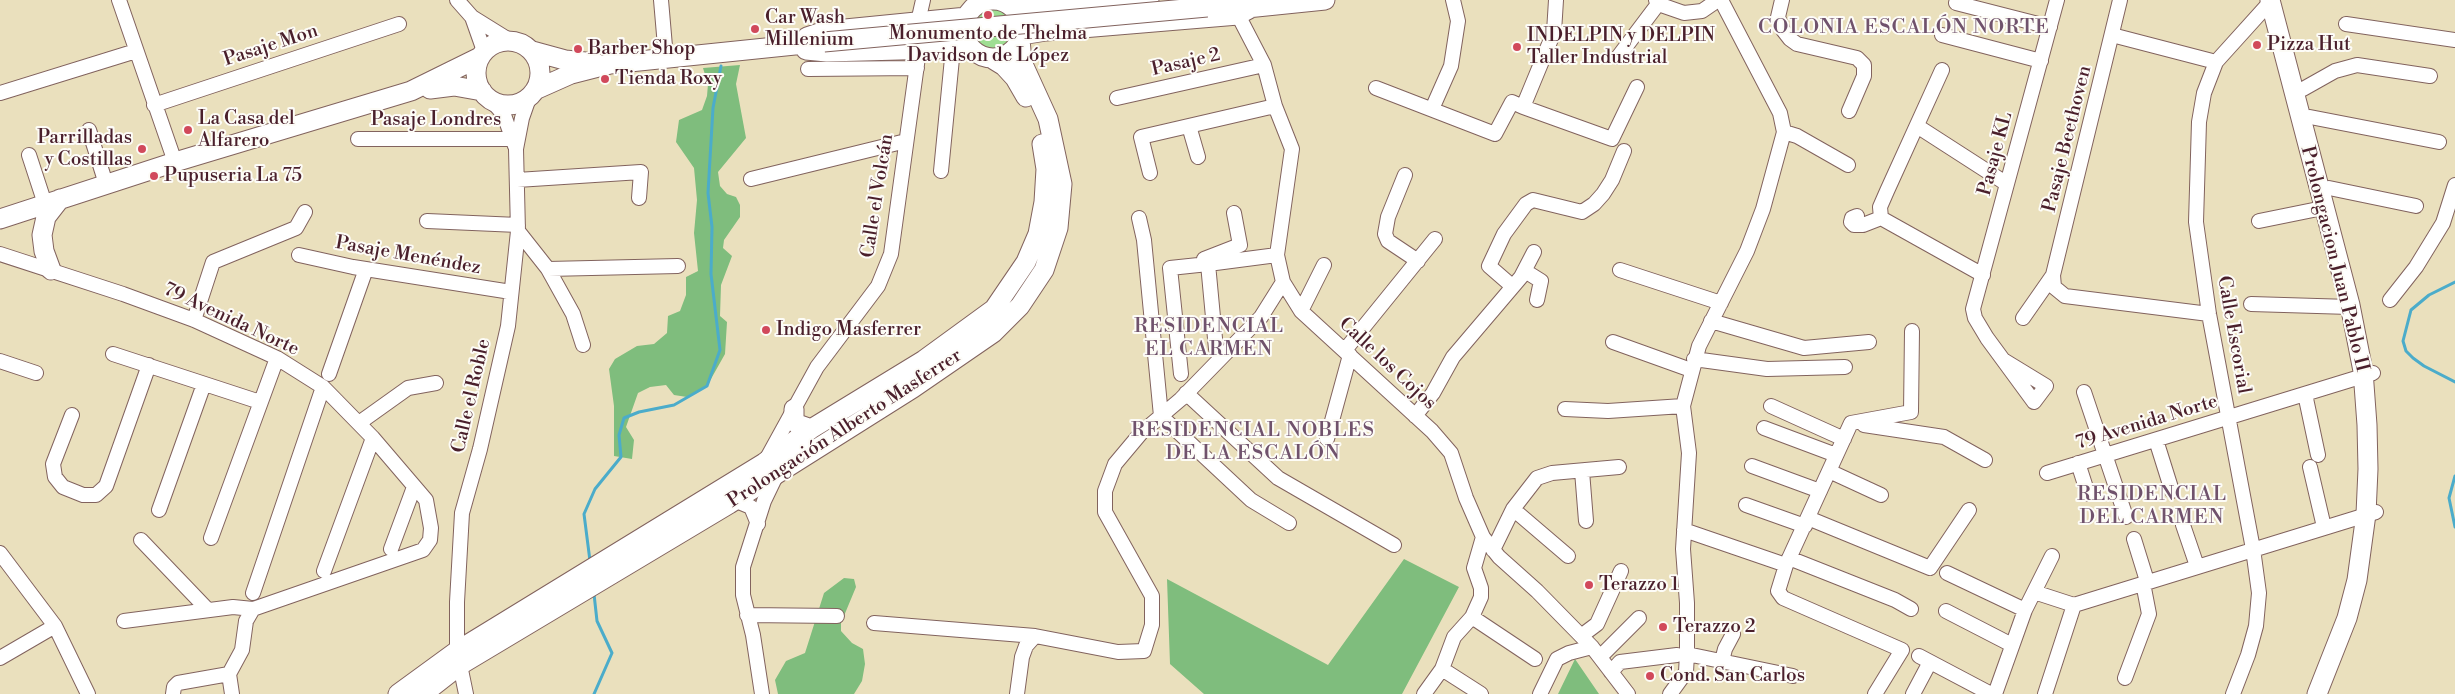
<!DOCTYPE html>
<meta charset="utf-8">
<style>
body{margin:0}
canvas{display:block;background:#eae0bd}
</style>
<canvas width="2455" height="694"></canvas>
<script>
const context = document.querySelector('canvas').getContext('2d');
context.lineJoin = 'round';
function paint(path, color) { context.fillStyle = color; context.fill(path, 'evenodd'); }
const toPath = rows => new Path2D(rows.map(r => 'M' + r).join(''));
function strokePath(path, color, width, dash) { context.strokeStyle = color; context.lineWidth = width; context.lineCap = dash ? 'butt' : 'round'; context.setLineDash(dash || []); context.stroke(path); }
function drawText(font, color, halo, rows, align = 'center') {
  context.font = font + ' "Libre Bodoni",serif'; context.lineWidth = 4; context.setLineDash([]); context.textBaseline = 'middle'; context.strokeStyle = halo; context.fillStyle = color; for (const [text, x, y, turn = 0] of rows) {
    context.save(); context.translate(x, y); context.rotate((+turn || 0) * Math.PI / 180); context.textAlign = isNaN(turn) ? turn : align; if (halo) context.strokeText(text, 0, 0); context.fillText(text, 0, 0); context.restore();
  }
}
paint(toPath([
 '970 28a23 23 0 1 1 46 0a23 23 0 1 1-46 0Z'
]), '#9fde93');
paint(toPath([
 [740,65,736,84,746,138,718,172,720,186,727,194,736,197,740,205,740,217,724,240,723,248,732,256,721,285,720,316,727,322,725,354,707,386,687,397,674,395,666,385,650,387,638,393,626,427,634,440,632,459,614,456,614,406,609,369,615,359,637,346,654,344,667,333,668,316,680,311,686,295,686,277,698,271,694,233,697,200,694,168,676,142,679,120,702,110,707,96,708,84,703,68],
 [1404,559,1459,587,1402,694,1204,694,1170,664,1167,579,1328,665],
 [844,578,854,579,856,587,841,623,841,631,852,643,863,649,865,664,862,681,854,694,778,694,775,680,786,661,805,653,824,593],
 [1575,659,1599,694,1558,694]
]), '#7fbd7d');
strokePath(toPath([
 [2455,282,2429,295,2411,310,2403,341,2406,351,2413,358,2424,366,2455,382],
 [2455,476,2449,498,2455,527],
 [590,561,584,514,595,489,621,457,619,435,624,418,639,412,674,405,707,386,720,350,711,274,712,227,708,193,713,108,721,66],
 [594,594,597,621,612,653,594,694]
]), '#4bacca', 3);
const minor = toPath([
 [119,0,175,162],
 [457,0,472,17,509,40],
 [661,0,666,58],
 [1656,0,1658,4,1684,13,1702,11,1718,0],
 [1782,0,1778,17,1783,30,1790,39,1797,44,1857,58,1864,65,1864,76,1849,111],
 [2120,0,2053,275,2054,287,2065,296,2209,314],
 [1956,3,2050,27],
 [1238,15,1264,65,1275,106,1292,149,1277,255,1283,282,1301,311,1432,431,1451,453,1466,498,1483,537,1499,557,1537,591,1592,647,1628,694],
 [472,17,484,51],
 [918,22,923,0],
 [2346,24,2455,40],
 [1942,35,2041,61],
 [2112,35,2216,62],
 [1618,57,1658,4],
 [808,69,917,68],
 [1376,88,1495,134,1512,102,1523,107,1554,32,1556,0],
 [2303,89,2335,71,2357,65,2430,76],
 [0,93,136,51],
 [1117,98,1264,65],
 [491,100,504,115,515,146],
 [154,105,399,24],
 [1523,107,1612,139,1637,87],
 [1432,109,1451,66,1458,21,1453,0],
 [2310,117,2439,142],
 [1189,126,1198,157],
 [1917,126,2007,184],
 [89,130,106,184],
 [1784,132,1797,136,1848,165],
 [358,139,513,139],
 [29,155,45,204],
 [941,171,953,48],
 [1150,173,1141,137,1275,106],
 [1405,175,1388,217,1385,234,1388,241,1418,261],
 [751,179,906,141],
 [517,180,641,172,639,198],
 [2329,188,2416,206],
 [1857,216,1852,218,1851,222,1854,225,1863,225,1881,218],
 [1139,218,1144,240,1161,416,1251,500,1289,523],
 [1881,218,1880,207,1887,191,1942,70],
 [1881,218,1983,275],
 [427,221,518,225],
 [2259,221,2323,208],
 [518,231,548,269,573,314,583,345],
 [0,254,123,294,194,320,277,358,323,387,373,438,426,500,431,528,430,540,423,550,253,609,246,621,242,650,229,674],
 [299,255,353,267,511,292],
 [1204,259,1240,245,1234,213],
 [548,269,678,266],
 [1620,270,1721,303],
 [1525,271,1541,281,1537,300],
 [1512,286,1489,266,1504,234,1526,204,1533,200,1582,212,1594,204,1603,194,1612,180,1624,151],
 [2390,300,2416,267,2443,223,2455,185],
 [2251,304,2350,307],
 [1301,311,1324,265],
 [2023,318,2053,275],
 [194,320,213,262,296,228,305,212],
 [1711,321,1804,348,1869,342],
 [1613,342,1691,370],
 [1216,349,1208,264,1277,255],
 [1345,350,1435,239],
 [113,354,260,402],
 [1694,359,1767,369,1845,367],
 [0,361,36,373],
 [2005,361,2046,386,2034,402,1987,338,1975,318,1973,309,2057,0],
 [329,374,366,269],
 [1181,374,1170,268,1208,264],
 [2084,392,2126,517],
 [1186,393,1278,478,1394,545],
 [2305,394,2318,455],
 [1771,406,1844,439],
 [1565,409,1608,411,1683,406],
 [72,415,53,464,55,477,63,487,83,495,96,495,106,486,149,365],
 [1415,416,1433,393,1453,357,1521,277,1534,252],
 [359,423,408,388,436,383],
 [1851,423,1911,412,1912,331],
 [1864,425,1944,437,1985,460],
 [1764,428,1836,455],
 [1327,439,1350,355],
 [2156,440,2172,491],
 [767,458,817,367,878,286,891,254,919,50],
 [2078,463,2088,494],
 [1752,466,1820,491],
 [2310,467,2324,527],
 [1582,471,1586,521],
 [1829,471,1881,495],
 [2047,473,2373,373],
 [731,502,739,502,751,507,758,524],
 [1746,505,1805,526],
 [1513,509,1568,556],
 [159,510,204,384],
 [1808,518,1930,568,1969,510],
 [2183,525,2197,566],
 [1684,530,1786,565,1851,423],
 [211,538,277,358],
 [2134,539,2147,581],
 [141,540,208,610],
 [391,549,414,487],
 [1493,550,1513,509,1537,478,1552,473,1619,467],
 [0,553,55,626,88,694],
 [1789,558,1895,600,1911,609],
 [1786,565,1778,591,1783,598,1902,650,1875,694],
 [324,571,373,438],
 [1947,573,2025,610],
 [2034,592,2074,605],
 [253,593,323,387],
 [2074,605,2376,512],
 [1946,611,2012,645],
 [747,615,837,616],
 [1472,617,1535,659],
 [124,621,233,607,253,609],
 [874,623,1035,636],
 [1581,636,1597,624,1621,571],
 [457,651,457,602,462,513,480,449,508,326,518,231,516,149,522,118,529,98],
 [1687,654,1793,676],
 [1919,656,1991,694],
 [1600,657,1639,618],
 [0,658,55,626],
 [1722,661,1725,649,1733,634],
 [460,665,466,694],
 [1442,669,1481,694],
 [1611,672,1620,662,1677,655],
 [229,674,232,694],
 [2125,678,2149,614,2143,583],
 [173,694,174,687,178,683,229,674],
 [762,694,753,635,743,595,743,567,764,501,776,476],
 [1017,694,1022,657,1026,646,1035,636,1118,652,1144,651,1152,625,1152,596,1105,512,1105,491,1115,464,1141,433,1181,399,1261,317,1283,282],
 [1424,694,1442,669,1454,637,1472,617,1481,597,1481,588,1474,568,1483,537],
 [1540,694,1557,659,1569,653,1592,647],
 [1670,694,1686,672,1687,654,1687,603,1683,549,1689,453,1683,406,1699,346,1747,251,1763,209,1784,132,1780,113,1721,0],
 [1913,694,1930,662],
 [1995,694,2025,610,2052,556],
 [2045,694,2074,605],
 [2233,694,2248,655,2256,626,2259,593,2253,549,2209,314,2196,222,2199,122,2204,93,2216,62,2272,0]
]);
const major = toPath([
 [2270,0,2350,305,2363,371,2367,425,2368,469,2366,514,2357,580,2347,618,2317,694],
 '964 29a29 29 0 1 1 58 0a29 29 0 1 1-58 0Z',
 [1010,6,1078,7,1149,0],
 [1213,7,1229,0],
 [1237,9,1325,0],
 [1021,35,1046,31,1238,15,1249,9],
 [807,37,825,31,967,17],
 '476 73a32 32 0 1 1 64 0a32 32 0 1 1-64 0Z',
 [806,50,827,52,971,48],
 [532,51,565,60,596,63],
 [991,58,1004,66,1015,78,1026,97],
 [430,89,454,86,482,91],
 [535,90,571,74,610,64,824,42],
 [0,219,175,162,411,91,480,57],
 [51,270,44,251,42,235,46,217,60,199],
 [794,409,794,419,797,424,811,429],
 [398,694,457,651,764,463,811,429,924,360,994,309,1026,262,1038,234,1044,202,1046,169,1042,144],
 [423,694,460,665,729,504,913,388,993,333,1020,306,1044,270,1058,228,1062,184,1048,119,1022,62,1020,39]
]);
strokePath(minor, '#82635e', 16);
strokePath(major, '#82635e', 21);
strokePath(minor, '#fff', 14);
strokePath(major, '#fff', 19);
const majorBridge = toPath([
 [824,42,1207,7]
]);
strokePath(majorBridge, '#82635e', 21, []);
strokePath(majorBridge, '#fff', 19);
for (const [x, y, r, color] of [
 [988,15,5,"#d1495b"],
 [755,29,5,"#d1495b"],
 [2257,45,5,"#d1495b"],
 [1517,47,5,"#d1495b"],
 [578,49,5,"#d1495b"],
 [605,79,5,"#d1495b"],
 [188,130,5,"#d1495b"],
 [142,149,5,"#d1495b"],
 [154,176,5,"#d1495b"],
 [766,330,5,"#d1495b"],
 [1589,585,5,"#d1495b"],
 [1663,627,5,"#d1495b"],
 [1650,676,5,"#d1495b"]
]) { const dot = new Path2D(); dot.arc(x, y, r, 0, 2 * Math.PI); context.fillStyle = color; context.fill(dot); strokePath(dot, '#fdfcf7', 2); }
drawText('19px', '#4a1f2b', '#fdfcf7', [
 ["Car Wash",765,18],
 ["Millenium",765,40],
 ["Monumento de Thelma",988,34,"center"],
 ["Davidson de López",988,56,"center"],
 ["INDELPIN y DELPIN",1527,36],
 ["Taller Industrial",1527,58],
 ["Pizza Hut",2267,45],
 ["Barber Shop",588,49],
 ["Tienda Roxy",615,79],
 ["La Casa del",198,119],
 ["Alfarero",198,141],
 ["Parrilladas",132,138,"right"],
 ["y Costillas",132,160,"right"],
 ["Pupuseria La 75",164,176],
 ["Indigo Masferrer",776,330],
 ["Terazzo 1",1599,585],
 ["Terazzo 2",1673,627],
 ["Cond. San Carlos",1660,676]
], 'left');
drawText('19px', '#4a1f2b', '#fdfcf7', [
 ["Pasaje Mon",271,46,-18],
 ["Pasaje 2",1186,63,-13],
 ["Pasaje Londres",436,120],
 ["Pasaje Beethoven",2068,139,-76],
 ["Pasaje KL",1996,154,-75],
 ["Calle el Volcán",878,196,-81],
 ["Pasaje Menéndez",408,256,10],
 ["Prolongacion Juan Pablo II",2334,259,76],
 ["79 Avenida Norte",231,320,25],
 ["Calle Escorial",2233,335,80],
 ["Calle los Cojos",1387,364,43],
 ["Calle el Roble",472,396,-77],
 ["79 Avenida Norte",2147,423,-17],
 ["Prolongación Alberto Masferrer",845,429,-33]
]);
context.letterSpacing = '1px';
drawText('20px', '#70526c', '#fdfcf7', [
 ["COLONIA ESCALÓN NORTE",1904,28],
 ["RESIDENCIAL",1209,327],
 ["EL CARMEN",1209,350],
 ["RESIDENCIAL NOBLES",1253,431],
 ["DE LA ESCALÓN",1253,454],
 ["RESIDENCIAL",2152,495],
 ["DEL CARMEN",2152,518]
]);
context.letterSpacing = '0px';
</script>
